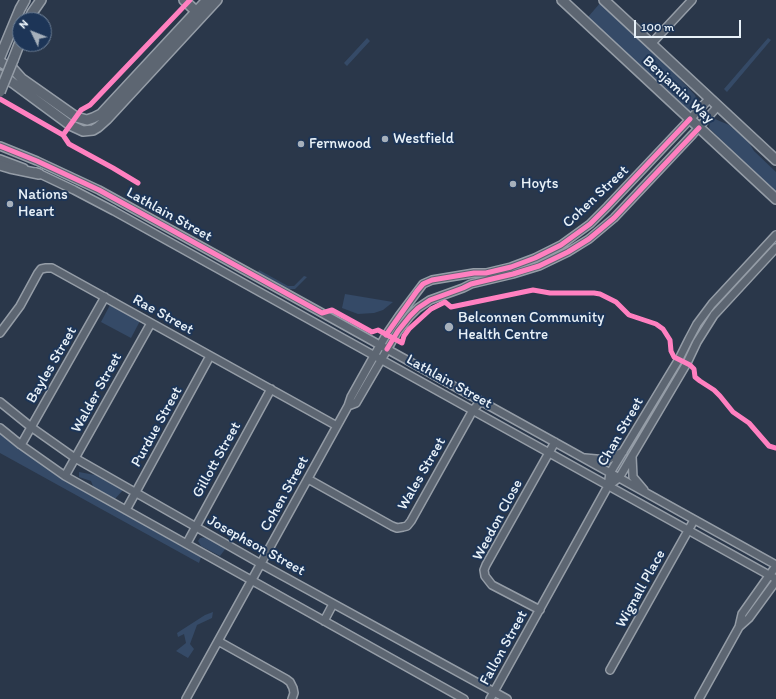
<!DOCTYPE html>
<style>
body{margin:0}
#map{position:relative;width:776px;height:699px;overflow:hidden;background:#2a374a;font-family:Itim,sans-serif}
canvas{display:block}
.north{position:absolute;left:12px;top:12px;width:40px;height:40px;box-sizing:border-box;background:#1d3557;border:1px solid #6e8097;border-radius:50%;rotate:313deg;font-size:11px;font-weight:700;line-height:16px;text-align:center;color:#e8f1f8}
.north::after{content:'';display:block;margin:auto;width:14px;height:18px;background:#a6b0bb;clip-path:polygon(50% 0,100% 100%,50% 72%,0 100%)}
.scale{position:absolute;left:634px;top:20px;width:107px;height:18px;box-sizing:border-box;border:2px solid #e8f1f8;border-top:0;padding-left:5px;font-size:12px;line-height:14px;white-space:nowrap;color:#e8f1f8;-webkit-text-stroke:3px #1d3557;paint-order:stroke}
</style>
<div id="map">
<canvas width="776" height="699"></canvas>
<div class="north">N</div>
<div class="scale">100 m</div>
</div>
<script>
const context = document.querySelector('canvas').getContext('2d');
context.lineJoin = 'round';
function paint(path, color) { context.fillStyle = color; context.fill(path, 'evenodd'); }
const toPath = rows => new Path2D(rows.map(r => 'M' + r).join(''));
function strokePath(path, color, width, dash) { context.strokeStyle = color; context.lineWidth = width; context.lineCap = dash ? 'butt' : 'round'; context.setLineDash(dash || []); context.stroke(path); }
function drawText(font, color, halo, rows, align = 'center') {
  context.font = font + ' Itim,sans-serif'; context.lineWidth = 4; context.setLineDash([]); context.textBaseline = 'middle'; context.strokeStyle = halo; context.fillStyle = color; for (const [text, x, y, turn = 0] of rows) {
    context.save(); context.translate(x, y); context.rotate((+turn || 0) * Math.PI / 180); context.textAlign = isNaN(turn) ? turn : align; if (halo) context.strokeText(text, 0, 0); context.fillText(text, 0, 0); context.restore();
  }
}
paint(toPath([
 [601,2,649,47,695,95,699,107,691,114,588,17],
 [367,38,370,41,347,66,344,63],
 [768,38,771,40,727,92,724,89],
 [715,119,729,125,748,141,754,151,776,172,776,192,709,128,710,122],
 [259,270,288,286,294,286,304,276,307,277,295,289,289,289,258,272],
 [345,294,393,302,383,310,374,313,358,314,342,308],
 [110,305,140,321,131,338,101,322],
 [0,433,20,449,62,479,125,514,186,549,201,557,199,563,0,453],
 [79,472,95,475,123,490,114,500,93,486,91,481,79,477],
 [206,537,226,548,220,556,201,546,198,541,200,538],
 [213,612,212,618,197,625,190,644,194,649,188,658,176,651,186,643,184,634,178,637,177,633,205,615]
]), '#354a67');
const minor = toPath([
 [651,44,692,0],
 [0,146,37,161,99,190,322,313,776,565],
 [0,159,24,168],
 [36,172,74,190,114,211,776,579],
 [0,333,20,306,38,273,41,269,46,268,52,268,337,426],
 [0,402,31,427,75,458,261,564,507,699],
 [348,406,356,403,398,331,410,316,418,308,430,300,463,288,471,284,513,274,539,266,568,252,589,239,614,218,693,134,718,106],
 [0,428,21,445,65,476,464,699],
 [21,445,105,297],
 [632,456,633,477,644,490],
 [585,458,607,460,623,452],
 [65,476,151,323],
 [308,479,392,526,397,528,403,527,407,526,411,521,473,410,481,401],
 [608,486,619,478,687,363,697,342,714,315,776,248],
 [126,510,210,356],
 [187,543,271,389],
 [540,610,492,585,485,576,484,570,486,565,555,442],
 [324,621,333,604],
 [739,627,742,614,776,566],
 [218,641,286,679,290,682,293,688,294,693,292,699],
 [610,670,694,520],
 [186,699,348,406,351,397,370,363,386,335,399,316,423,284,432,280,474,273,486,273,511,267,535,258,561,245,590,224,607,207,710,98],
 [490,699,608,486,610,473,679,359,689,339,697,324,712,304,776,235],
 [699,699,739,627,749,618,776,581]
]);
const major = toPath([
 [184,0,199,14],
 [562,0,776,199],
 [604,0,776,160],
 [29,20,32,13,41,0],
 [0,57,20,9,25,0],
 [13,60,20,42],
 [0,62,13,69,22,79,76,117,87,120,93,118,101,114,207,0],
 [0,75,9,80,70,125,83,131,93,130,98,127,107,119,217,0],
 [0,165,10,168,39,174]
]);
strokePath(minor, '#959da7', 10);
strokePath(major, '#959da7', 12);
strokePath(minor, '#5d6672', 7);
strokePath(major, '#5d6672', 9);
const majorBridge = toPath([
 [0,92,13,60]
]);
strokePath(majorBridge, '#959da7', 12, []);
strokePath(majorBridge, '#5d6672', 9);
strokePath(toPath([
 [0,99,63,135,69,144,113,168,138,183],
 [63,135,81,110,90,105,190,0],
 [0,146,37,161,99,190,322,313,332,310,372,332,378,330,402,343,404,336,409,329,421,318,431,309,445,302,451,307,533,290,550,293,594,293,600,294,616,302,629,315,656,324,663,329,670,340,671,351,674,357,690,365,694,369,695,377,700,381,714,390,720,396,733,412,749,423,769,446,776,448],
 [386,335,417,291,423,284,425,283,432,280,474,273,486,273,511,267,535,258,561,245,590,224,607,207,690,119],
 [387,349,398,331,410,316,418,308,430,300,463,288,471,284,513,274,539,266,568,252,589,239,614,218,699,128]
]), '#ff80c0', 5);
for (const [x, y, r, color] of [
 [385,139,4,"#a6b0bb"],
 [301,144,4,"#a6b0bb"],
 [513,184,4,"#a6b0bb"],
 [10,204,4,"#a6b0bb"],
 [449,327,5,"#a6b0bb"]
]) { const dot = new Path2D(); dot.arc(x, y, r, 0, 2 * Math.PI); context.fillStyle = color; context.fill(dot); strokePath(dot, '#1d3557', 1.5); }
drawText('15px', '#e8f1f8', '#1d3557', [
 ["Benjamin Way",678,90,43],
 ["Cohen Street",596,197,-43],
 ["Lathlain Street",169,215,29],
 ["Rae Street",163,315,29],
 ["Bayles Street",52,365,-60],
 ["Lathlain Street",449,382,29],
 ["Walder Street",97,393,-61],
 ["Purdue Street",157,427,-61],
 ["Chan Street",621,432,-60],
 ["Gillott Street",217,460,-61],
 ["Wales Street",422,474,-60],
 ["Cohen Street",285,494,-61],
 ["Weedon Close",498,520,-62],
 ["Josephson Street",256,546,29],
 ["Wignall Place",641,589,-61],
 ["Fallon Street",504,648,-61]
]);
drawText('15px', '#e8f1f8', '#1d3557', [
 ["Westfield",393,139],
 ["Fernwood",309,144],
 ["Hoyts",521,184],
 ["Nations",18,195],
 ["Heart",18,212],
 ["Belconnen Community",458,318],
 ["Health Centre",458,335]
], 'left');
</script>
